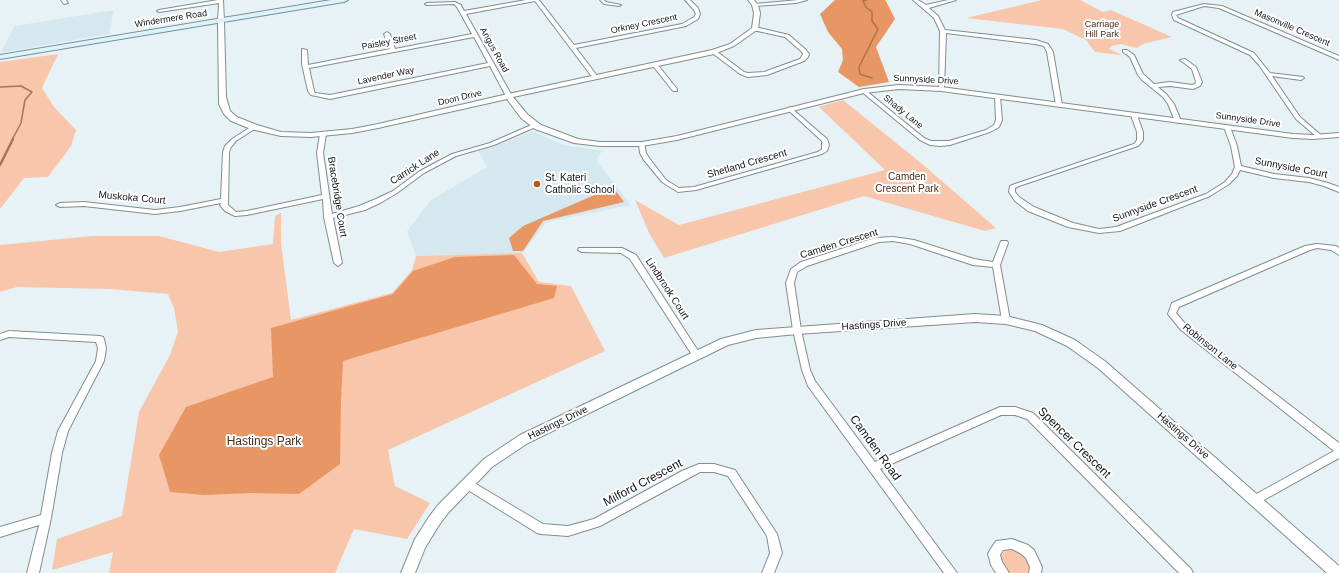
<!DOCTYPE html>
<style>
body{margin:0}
canvas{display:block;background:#e7f2f7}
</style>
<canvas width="1339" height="573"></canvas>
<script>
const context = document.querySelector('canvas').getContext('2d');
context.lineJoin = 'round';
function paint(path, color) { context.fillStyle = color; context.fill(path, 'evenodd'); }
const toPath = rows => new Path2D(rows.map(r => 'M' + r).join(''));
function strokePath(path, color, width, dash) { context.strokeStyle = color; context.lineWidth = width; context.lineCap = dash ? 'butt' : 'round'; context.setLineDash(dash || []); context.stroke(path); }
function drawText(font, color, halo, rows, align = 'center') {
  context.font = font + ' Helvetica,sans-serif'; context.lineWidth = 4; context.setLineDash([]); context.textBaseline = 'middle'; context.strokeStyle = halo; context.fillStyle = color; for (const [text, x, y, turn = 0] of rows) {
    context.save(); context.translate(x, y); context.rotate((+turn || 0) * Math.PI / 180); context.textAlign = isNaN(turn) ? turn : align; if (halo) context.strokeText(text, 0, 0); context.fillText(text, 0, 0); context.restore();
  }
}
paint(toPath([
 [114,10,109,34,0,53,15,26],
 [532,131,564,145,602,151,596,160,631,205,547,222,522,253,416,256,407,231,431,200,487,167,478,150,506,142]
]), '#d5e8f0');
paint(toPath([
 [1042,0,1080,0,1103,12,1111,10,1172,37,1143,44,1137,48,1120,44,1112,46,1109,49,1122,55,1095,52,1086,40,1063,29,966,18],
 [58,54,42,88,54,107,76,130,71,146,48,177,24,178,0,209,0,62],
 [843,100,921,163,996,228,985,231,864,196,664,258,649,233,635,200,679,225,885,170,819,107],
 [281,213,281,243,291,320,392,293,412,270,416,256,522,253,539,282,571,286,605,351,388,450,395,486,430,503,407,539,354,529,335,573,109,573,113,552,52,570,57,539,122,516,139,412,170,355,178,332,174,308,168,294,110,289,17,287,0,292,0,245,92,236,159,236,219,252,273,244,275,216],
 [1007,549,1012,549,1026,556,1030,565,1028,573,1011,573,1006,570,1003,566,1001,557,1002,554]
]), '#f8c6aa');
paint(toPath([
 [835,0,885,0,886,1,895,19,876,47,889,82,859,87,838,72,843,60,842,49,828,32,820,14],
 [613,187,624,202,543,221,523,251,513,251,509,238,523,226],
 [514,255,537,284,557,286,554,298,343,361,341,399,340,464,299,494,251,493,204,495,170,492,159,455,186,407,273,377,271,328,393,294,413,271,455,257]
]), '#e79664');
strokePath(toPath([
 [867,0,863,1,866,7,872,12,872,21,878,29,859,67,860,74,872,78],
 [0,87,21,86,32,92,25,100,21,123,12,140]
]), '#ab7352', 1.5);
strokePath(toPath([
 [0,165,13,139]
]), '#ab7352', 2.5);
const minor = toPath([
 [61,0,66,0,68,3,64,4,61,0],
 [218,0,223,0,224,21,221,23,218,21,219,3,159,12,157,11,159,10,218,0],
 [526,0,539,0,574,45,682,24,694,17,696,14,694,10,685,0,690,0,698,8,700,14,698,19,686,26,576,48,598,77,595,79,593,78,535,1,466,14,512,96,509,98,506,96,490,66,330,99,311,95,308,91,302,64,302,49,307,50,308,65,390,49,384,34,387,32,390,34,395,49,472,34,457,7,454,4,427,5,425,4,427,3,455,2,461,5,464,11,526,0],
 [474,37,488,63,330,95,315,93,314,91,309,68,474,37],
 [600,0,604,0,606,2,621,5,619,6,604,4,600,0],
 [799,0,807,0,796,3,755,6,753,5,755,4,799,0],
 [913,0,918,0,926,5,948,0,956,0,929,8,938,16,945,30,1036,40,1048,44,1053,52,1062,105,1061,106,1057,106,1056,105,1047,52,1044,46,1035,44,946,33,944,89,939,90,940,31,934,18,913,0],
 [1204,4,1222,6,1339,56,1339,60,1337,59,1219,8,1204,6,1176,15,1178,18,1254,53,1270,73,1303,77,1304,78,1301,80,1272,76,1300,117,1322,136,1322,138,1318,138,1296,119,1259,65,1250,55,1174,20,1172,15,1173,12,1204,4],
 [755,27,789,35,806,50,809,54,808,57,804,61,767,75,748,77,740,74,711,52,716,51,744,72,748,73,764,72,800,59,802,56,803,54,802,52,785,37,753,30,752,29,755,27],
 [1123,50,1127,50,1134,55,1143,74,1154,84,1170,82,1192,85,1195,84,1196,82,1192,69,1180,60,1185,59,1196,67,1202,82,1200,86,1193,89,1170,86,1158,87,1167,95,1174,104,1181,121,1180,122,1178,123,1175,121,1168,104,1163,97,1142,80,1138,75,1130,57,1123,52,1123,50],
 [653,64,657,64,677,89,677,91,673,91,653,66,653,64],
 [864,89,924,138,931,141,949,141,986,130,994,125,996,120,995,96,1000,97,1002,120,999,127,990,132,950,145,940,146,930,145,920,140,862,92,861,91,864,89],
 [790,107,827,139,829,145,827,151,822,154,696,190,678,192,662,182,644,160,640,153,639,144,640,143,644,143,646,153,649,158,666,180,679,188,694,187,818,152,822,149,822,141,788,110,787,109,790,107],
 [1134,113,1137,115,1143,132,1143,140,1138,146,1019,186,1015,188,1015,192,1019,197,1034,207,1073,223,1099,229,1116,227,1206,194,1225,182,1232,174,1235,167,1231,146,1224,127,1227,125,1230,127,1237,146,1241,166,1274,174,1309,178,1328,183,1339,187,1339,192,1324,186,1309,182,1274,178,1240,170,1237,176,1229,184,1210,196,1120,231,1099,233,1068,227,1028,211,1015,201,1009,192,1010,186,1015,184,1134,144,1137,140,1137,132,1131,115,1134,113],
 [536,123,539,125,538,126,494,145,456,156,424,173,397,193,380,203,365,210,333,218,342,263,338,266,334,263,324,217,323,199,247,215,235,216,225,211,220,205,221,203,180,211,155,214,84,206,60,207,56,205,60,203,84,202,155,210,180,207,221,199,223,152,225,146,232,139,254,125,257,127,256,128,236,141,231,147,229,152,228,205,236,212,247,211,322,195,317,153,320,134,323,132,326,134,323,153,332,214,359,206,376,199,393,191,420,171,452,154,490,143,536,123],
 [893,237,914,240,974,259,993,262,1001,241,1007,241,1008,243,1000,265,1010,320,1009,322,1006,323,1003,322,1002,320,993,267,973,265,910,244,893,241,879,242,807,266,797,272,794,283,801,330,810,370,815,381,875,462,1000,407,1015,407,1033,413,1191,569,1193,573,1179,573,1027,419,1015,415,1001,415,880,469,957,573,944,573,808,386,802,370,793,330,786,283,791,269,801,262,875,238,893,237],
 [1317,244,1336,246,1339,248,1339,255,1331,250,1317,248,1310,250,1179,307,1176,313,1187,326,1339,443,1339,458,1255,505,1251,503,1250,500,1251,497,1334,451,1181,330,1168,314,1172,303,1305,246,1317,244],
 [579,248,622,248,636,255,700,354,701,356,700,358,694,358,630,259,621,253,582,252,578,250,579,248],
 [9,331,100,336,103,337,104,339,106,348,104,361,68,431,62,453,51,518,39,573,27,573,39,525,0,537,0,527,41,515,52,453,58,431,96,361,98,348,96,342,9,337,0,340,0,334,9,331],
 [699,464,714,464,735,470,777,534,782,553,774,573,762,573,770,553,767,536,728,476,714,472,700,472,600,526,568,536,541,534,537,533,463,487,462,484,463,481,467,479,471,481,543,524,568,526,594,519,682,471,699,464],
 [1012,539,1028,545,1034,550,1042,567,1041,573,1029,573,1030,567,1026,558,1020,553,1012,549,1003,550,1000,555,1002,562,1009,573,996,573,991,565,988,554,990,550,996,541,1012,539]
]);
const tertiary = toPath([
 [748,0,754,0,758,5,760,13,758,29,734,46,714,54,513,97,527,114,541,125,578,139,600,142,642,142,677,136,864,89,899,85,941,87,1293,134,1313,135,1339,133,1339,137,1313,139,1293,138,941,91,899,89,864,93,677,140,642,146,600,146,574,143,535,129,521,118,507,99,378,128,352,133,311,137,281,136,251,129,231,121,224,114,219,104,218,21,221,19,224,21,226,97,230,111,237,117,257,125,281,132,311,133,352,129,378,124,499,96,712,50,730,44,752,28,754,13,752,5,748,0],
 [975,314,1006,316,1042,325,1075,340,1106,362,1339,566,1339,573,1327,573,1098,368,1067,346,1035,331,1006,324,975,322,797,334,756,338,728,345,528,443,492,467,448,513,439,525,425,548,415,573,401,573,415,539,429,517,438,505,484,459,520,435,721,339,756,330,975,314]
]);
const secondary = toPath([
 [331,0,348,0,344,2,0,59,0,55,331,0]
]);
strokePath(minor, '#828d90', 2);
strokePath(tertiary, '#828d90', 2);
strokePath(secondary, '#828d90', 2);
paint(minor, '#fff');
paint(tertiary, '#fff');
paint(secondary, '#daf4fd');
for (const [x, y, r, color] of [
 [537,184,4,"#b85a0d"]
]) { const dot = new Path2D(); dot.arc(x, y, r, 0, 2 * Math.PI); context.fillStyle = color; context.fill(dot); strokePath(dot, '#fff', 1.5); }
drawText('9px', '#101416', '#fff', [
 ["Windermere Road",171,19,-9],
 ["Orkney Crescent",644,24,-12],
 ["Masonville Crescent",1292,28,23],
 ["Paisley Street",389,42,-11],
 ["Angus Road",494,50,61],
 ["Lavender Way",386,76,-12],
 ["Sunnyside Drive",926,80,3],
 ["Doon Drive",460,98,-13],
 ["Shady Lane",903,112,39],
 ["Sunnyside Drive",1248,120,8]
]);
drawText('9px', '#4c2b16', '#fff', [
 ["Carriage",1102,25],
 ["Hill Park",1102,35]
]);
drawText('10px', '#101416', '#fff', [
 ["Shetland Crescent",747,164,-16],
 ["Carrick Lane",415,167,-33],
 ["Sunnyside Court",1291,168,11],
 ["Bracebridge Court",337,197,81],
 ["Muskoka Court",132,198,5],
 ["Sunnyside Crescent",1155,204,-20],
 ["Camden Crescent",839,244,-17],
 ["Lindbrook Court",667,289,57],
 ["Hastings Drive",874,325,-4],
 ["Robinson Lane",1210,347,39],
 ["Hastings Drive",558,423,-26],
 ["Hastings Drive",1183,436,41]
]);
drawText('10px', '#4c2b16', '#fff', [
 ["Camden",907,177],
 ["Crescent Park",907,189]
]);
drawText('10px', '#101416', '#fff', [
 ["St. Kateri",545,178],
 ["Catholic School",545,190]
], 'left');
drawText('12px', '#4c2b16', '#fff', [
 ["Hastings Park",264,442]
]);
drawText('12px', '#101416', '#fff', [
 ["Spencer Crescent",1074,443,44],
 ["Camden Road",875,448,54],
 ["Milford Crescent",643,483,-28]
]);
</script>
